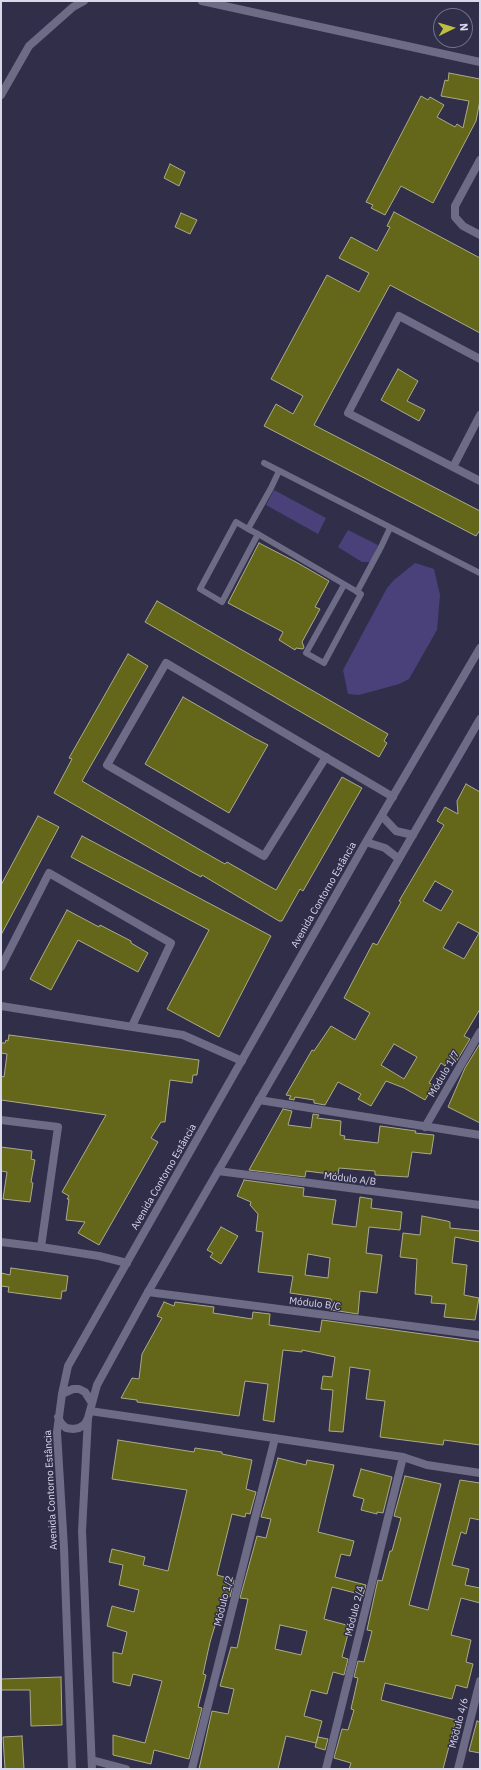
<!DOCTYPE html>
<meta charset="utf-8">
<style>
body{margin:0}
#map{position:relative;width:481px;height:1770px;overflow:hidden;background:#312e4a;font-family:"IBM Plex Sans",sans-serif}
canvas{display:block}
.frame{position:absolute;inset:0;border:2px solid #dad8eb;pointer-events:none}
.north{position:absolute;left:433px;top:8px;width:40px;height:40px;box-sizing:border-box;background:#312e4a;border:1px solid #75728a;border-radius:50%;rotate:85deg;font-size:11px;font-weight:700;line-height:16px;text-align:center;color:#dad8eb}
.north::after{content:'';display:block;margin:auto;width:14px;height:18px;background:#bdbf43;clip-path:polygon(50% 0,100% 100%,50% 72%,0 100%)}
</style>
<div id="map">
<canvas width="481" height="1770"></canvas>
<div class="frame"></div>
<div class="north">N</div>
</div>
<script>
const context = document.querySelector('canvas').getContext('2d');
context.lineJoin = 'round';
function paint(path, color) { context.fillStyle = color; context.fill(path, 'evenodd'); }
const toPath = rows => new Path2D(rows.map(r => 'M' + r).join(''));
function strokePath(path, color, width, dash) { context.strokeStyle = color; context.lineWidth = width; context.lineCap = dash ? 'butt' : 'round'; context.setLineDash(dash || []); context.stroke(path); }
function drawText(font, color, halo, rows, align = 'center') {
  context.font = font + ' "IBM Plex Sans",sans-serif'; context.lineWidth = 3; context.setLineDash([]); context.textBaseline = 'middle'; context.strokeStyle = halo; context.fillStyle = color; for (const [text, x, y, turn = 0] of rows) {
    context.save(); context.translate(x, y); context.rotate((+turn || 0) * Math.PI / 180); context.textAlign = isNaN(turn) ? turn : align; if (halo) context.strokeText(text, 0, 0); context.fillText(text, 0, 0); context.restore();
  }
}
paint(toPath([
 [274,490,326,518,318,534,266,505],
 [348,530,378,545,371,562,362,562,338,547],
 [415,563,434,569,440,595,437,630,409,679,399,684,359,695,348,694,343,670,387,588,394,580]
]), '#4a417a');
const building = toPath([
 [449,73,480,79,480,100,476,121,433,203,401,186,385,215,371,208,373,205,366,202,421,96,428,100,430,97,444,105,437,117,455,127,457,124,463,128,469,101,441,96,445,80,448,81,449,73],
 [170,164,185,172,179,186,164,178,170,164],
 [394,212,480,258,480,333,390,285,314,425,480,511,480,530,476,536,264,426,276,404,293,414,303,396,271,379,327,275,359,292,369,273,339,258,351,237,377,251,390,227,387,226,394,212],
 [181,213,197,220,190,234,175,227,181,213],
 [398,369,418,381,407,401,425,410,419,421,381,400,398,369],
 [259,543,296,562,329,581,315,607,320,609,302,642,304,647,303,649,296,648,295,650,279,640,283,632,228,603,259,543],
 [157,601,388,734,384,741,387,743,379,757,145,622,157,601],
 [128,654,148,666,82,781,202,851,225,864,227,862,276,890,342,777,362,788,303,891,300,889,282,921,279,921,202,875,201,877,190,871,54,793,72,759,69,758,128,654],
 [183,697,254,738,268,745,229,813,145,764,183,697],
 [466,784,480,792,480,1009,464,1036,470,1039,456,1062,450,1058,445,1066,441,1063,429,1083,434,1085,425,1100,404,1088,386,1081,371,1106,358,1099,361,1094,338,1082,325,1105,314,1103,314,1100,295,1097,294,1100,289,1099,291,1096,286,1095,312,1050,314,1051,331,1026,355,1040,362,1027,370,1013,344,998,373,943,377,945,401,902,399,901,444,825,437,821,445,807,458,814,457,801,466,784],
 [435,881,453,891,441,911,423,901,435,881],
 [458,922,479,933,464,959,443,948,458,922],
 [394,1044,417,1057,404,1079,381,1065,394,1044],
 [38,816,59,827,1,935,1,885,38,816],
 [82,836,271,936,219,1037,167,1009,209,930,71,857,82,836],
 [67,910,99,927,100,925,131,941,131,943,148,953,138,972,78,940,51,990,30,979,67,910],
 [9,1035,199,1060,197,1075,193,1075,192,1083,170,1080,165,1122,161,1122,151,1138,158,1142,99,1245,78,1233,85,1222,66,1220,69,1199,67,1199,69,1196,62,1192,106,1115,1,1100,1,1076,4,1077,7,1054,1,1053,1,1043,5,1043,6,1040,8,1041,9,1035],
 [479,1045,480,1045,480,1123,448,1107,465,1068,479,1045],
 [283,1109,292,1111,288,1125,311,1128,313,1114,319,1115,317,1118,341,1121,340,1135,345,1136,344,1139,378,1143,380,1126,416,1131,415,1133,434,1135,431,1154,412,1152,408,1177,375,1175,375,1171,339,1168,338,1175,306,1171,305,1177,249,1170,283,1109],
 [1,1147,32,1151,31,1159,35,1160,31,1182,33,1183,30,1202,3,1199,7,1172,1,1171,1,1147],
 [244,1180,304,1188,303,1196,336,1200,332,1224,356,1227,360,1197,372,1199,371,1208,402,1212,400,1230,369,1227,366,1253,382,1255,377,1293,360,1291,358,1314,332,1310,331,1299,290,1293,293,1276,258,1272,263,1232,256,1231,258,1214,250,1205,251,1202,237,1196,244,1180],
 [308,1254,330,1258,328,1278,305,1275,308,1254],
 [422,1216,447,1221,450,1222,450,1228,480,1231,480,1242,455,1237,452,1263,467,1265,464,1295,479,1298,475,1320,444,1317,446,1304,431,1303,432,1296,415,1294,417,1259,400,1257,403,1233,420,1235,422,1216],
 [221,1227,238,1236,221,1264,210,1257,213,1253,207,1250,221,1227],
 [11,1268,68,1276,66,1291,62,1291,61,1299,8,1292,9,1287,1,1286,1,1273,10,1275,11,1268],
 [164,1302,174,1306,175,1302,214,1307,213,1313,252,1319,253,1312,270,1314,269,1325,320,1332,322,1320,480,1342,480,1445,444,1440,443,1445,380,1437,385,1401,366,1399,370,1370,350,1367,343,1432,329,1431,333,1390,321,1389,323,1376,332,1377,335,1357,302,1350,302,1352,283,1350,274,1422,263,1420,268,1384,245,1381,239,1416,137,1402,137,1400,121,1398,132,1378,139,1379,142,1354,162,1318,157,1316,164,1302],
 [118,1440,194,1452,195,1448,222,1452,222,1454,252,1460,246,1489,256,1492,250,1514,246,1513,245,1517,232,1514,217,1575,234,1580,230,1597,224,1596,210,1642,203,1674,206,1675,198,1707,202,1708,189,1759,154,1750,151,1764,113,1755,113,1735,145,1743,162,1681,133,1674,130,1686,113,1682,113,1652,122,1654,127,1632,107,1626,112,1606,134,1612,139,1590,119,1585,123,1565,109,1562,112,1549,145,1557,143,1565,168,1571,187,1490,112,1479,118,1440],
 [278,1458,306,1465,307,1460,334,1465,318,1532,354,1541,350,1556,341,1554,335,1577,366,1585,363,1595,332,1587,324,1619,350,1626,342,1657,348,1659,344,1675,333,1672,327,1694,311,1690,304,1716,322,1721,316,1743,286,1736,278,1769,199,1769,212,1711,228,1714,234,1689,220,1686,231,1647,237,1648,248,1599,240,1598,257,1536,266,1538,271,1519,261,1517,278,1458],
 [280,1625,307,1631,301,1655,275,1649,280,1625],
 [361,1469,392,1477,383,1513,377,1512,377,1514,361,1510,364,1499,353,1496,361,1469],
 [405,1476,441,1484,409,1605,428,1610,460,1480,480,1483,480,1520,470,1518,466,1534,461,1532,452,1565,469,1569,465,1585,480,1588,480,1603,461,1598,451,1635,471,1640,466,1662,473,1664,467,1688,456,1685,452,1699,385,1683,381,1700,456,1720,443,1769,349,1769,351,1763,334,1758,342,1729,348,1730,354,1710,351,1709,358,1678,354,1677,358,1661,364,1662,372,1631,367,1630,377,1584,378,1580,382,1581,390,1551,392,1551,401,1518,394,1516,405,1476],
 [61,1677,62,1725,31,1726,30,1690,1,1690,1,1679,61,1677],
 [477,1721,480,1722,480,1753,469,1751,477,1721],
 [22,1736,24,1769,5,1769,3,1737,22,1736],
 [318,1737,328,1739,325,1750,315,1747,318,1737]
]);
paint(building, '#64661a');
strokePath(building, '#aaac88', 1);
strokePath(toPath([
 [264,463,480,573],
 [248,529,236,522,200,589,222,602,258,534,248,529,271,488,279,471],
 [258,534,361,594,324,663,306,653,344,585],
 [357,592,381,547,390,528]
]), '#6e6b87', 6);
strokePath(toPath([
 [202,1,480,62],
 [1,95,29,46,73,7,84,1],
 [480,160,455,206,455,217,463,226,480,235],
 [480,359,399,316,348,413,480,481],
 [453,467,480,415],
 [326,757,264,856,107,765,166,663,393,797],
 [1,967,49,873,171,943,132,1026],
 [1,1006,183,1035,242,1061],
 [259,1100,480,1135],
 [1,1120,58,1127,41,1247,99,1256,127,1263],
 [425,1127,480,1032],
 [218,1171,480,1205],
 [1,1242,41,1247],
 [148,1292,480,1335],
 [90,1411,403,1457,427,1465,480,1473],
 [92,1760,126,1769],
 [192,1769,275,1438],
 [326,1769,403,1457],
 [458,1769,480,1681]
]), '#6e6b87', 8);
strokePath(toPath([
 [382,816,396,831,413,835],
 [366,842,385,848,399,859],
 [62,1394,73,1389,79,1389,85,1392,92,1403],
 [58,1417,61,1423,66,1428,73,1429,79,1428,85,1424,88,1418],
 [72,1769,64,1548,57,1432,62,1394,68,1366,366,842,480,648],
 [92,1769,82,1531,88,1418,97,1385,148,1292,480,719]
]), '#6e6b87', 8);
drawText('10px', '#dad8eb', '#312e4a', [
 ["Avenida Contorno Estância",324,895,-60],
 ["Módulo 1/7",444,1074,-60],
 ["Avenida Contorno Estância",164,1177,-60],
 ["Módulo A/B",350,1179,7],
 ["Módulo B/C",315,1304,7],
 ["Avenida Contorno Estância",51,1490,-93],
 ["Módulo 1/2",224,1601,-76],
 ["Módulo 2/4",355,1611,-76],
 ["Módulo 4/6",459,1723,-76]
]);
</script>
